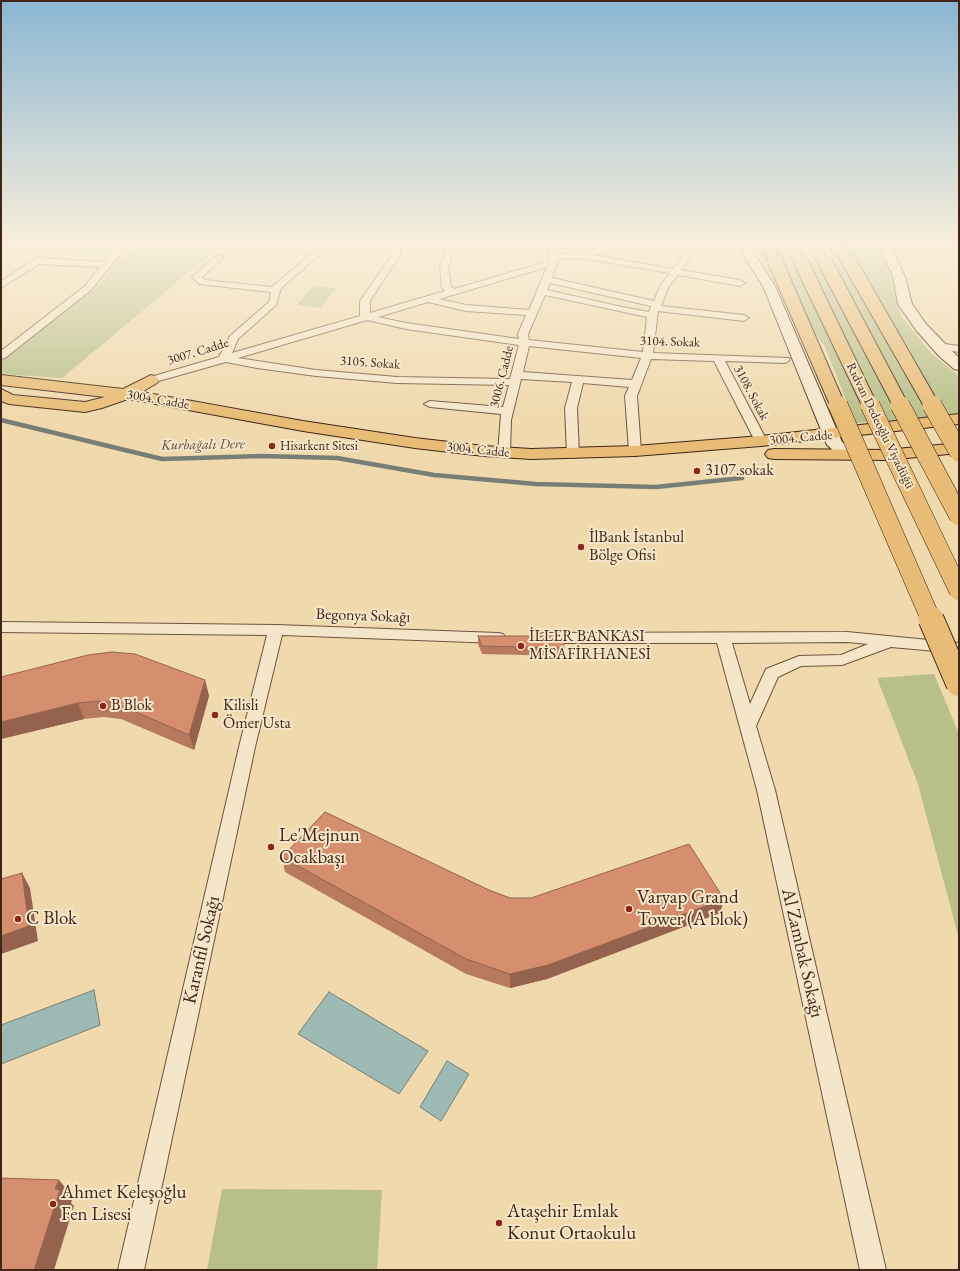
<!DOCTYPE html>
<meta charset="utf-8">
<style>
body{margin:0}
#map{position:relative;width:960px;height:1271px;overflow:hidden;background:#f0d9ad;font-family:"EB Garamond",serif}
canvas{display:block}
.frame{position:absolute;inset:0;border:2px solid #412617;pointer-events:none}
</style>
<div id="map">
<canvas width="960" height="1271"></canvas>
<div class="frame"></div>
</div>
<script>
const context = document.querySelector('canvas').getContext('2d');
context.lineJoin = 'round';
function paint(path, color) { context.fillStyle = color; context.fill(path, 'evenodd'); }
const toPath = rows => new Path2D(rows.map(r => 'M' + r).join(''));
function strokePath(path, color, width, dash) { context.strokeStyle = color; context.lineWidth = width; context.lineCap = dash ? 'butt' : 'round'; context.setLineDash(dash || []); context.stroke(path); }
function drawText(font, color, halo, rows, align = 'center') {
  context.font = font + ' "EB Garamond",serif'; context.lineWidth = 4; context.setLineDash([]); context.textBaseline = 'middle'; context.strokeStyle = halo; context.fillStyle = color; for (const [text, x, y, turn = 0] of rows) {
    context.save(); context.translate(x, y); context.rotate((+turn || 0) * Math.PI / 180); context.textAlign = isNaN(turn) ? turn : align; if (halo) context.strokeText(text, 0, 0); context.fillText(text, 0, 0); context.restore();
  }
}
paint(toPath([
 [54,243,110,243,114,245,106,256,43,251],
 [141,243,224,243,62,378,1,374,1,360,99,285,120,260],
 [755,243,777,243,790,262,836,263,826,243,875,243,887,268,901,316,931,353,959,376,959,413,919,419,855,423,825,347,775,282,762,260],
 [313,286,336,288,321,308,297,305],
 [934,674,959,734,959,939,918,784,877,678],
 [222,1189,382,1190,377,1270,207,1270]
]), '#b8bf8a');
const water = toPath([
 [94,990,100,1025,1,1064,1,1025,94,990],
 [329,992,428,1051,399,1094,298,1034,329,992],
 [447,1061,469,1074,441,1121,420,1107,447,1061]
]);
paint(water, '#9db9b3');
strokePath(water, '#787e75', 1);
strokePath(toPath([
 [1,420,162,459,262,456,337,458,434,475,536,484,656,487,742,478]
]), '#787e75', 4.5);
const minor = toPath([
 [114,243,123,243,125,245,120,255,91,290,5,358,1,359,1,351,85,286,100,267,39,264,1,288,1,281,37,258,105,262,116,246,114,243],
 [324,243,328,243,331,245,281,288,276,305,238,339,232,353,360,316,360,301,392,255,393,243,401,243,400,255,370,301,370,313,445,291,442,288,440,267,448,243,456,243,448,267,451,287,454,289,549,261,550,257,547,243,555,243,558,254,581,252,621,243,634,243,633,245,593,255,673,269,693,243,701,243,681,270,740,280,745,283,740,286,678,275,669,286,661,306,744,315,749,318,744,321,658,311,653,353,789,358,790,360,785,363,725,361,767,441,761,445,755,441,714,361,651,359,637,396,641,451,635,455,629,451,625,396,629,387,583,383,577,408,579,454,573,458,567,454,565,408,572,382,521,379,511,420,510,453,504,457,498,453,501,414,430,407,424,404,430,401,503,407,509,385,397,383,316,376,257,368,226,362,155,382,147,382,146,380,147,378,219,357,230,336,269,302,271,292,199,284,192,277,216,256,222,256,223,258,202,277,205,280,272,287,324,243],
 [581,258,670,273,660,286,654,301,552,278,558,259,581,258],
 [547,267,529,310,466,305,439,299,547,267],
 [550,283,651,306,649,312,622,307,547,290,550,283],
 [545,295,647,317,643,352,529,340,528,334,545,295],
 [428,302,466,311,526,315,518,334,519,339,406,323,378,317,428,302],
 [367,320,406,329,519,345,510,379,397,377,316,370,238,358,367,320],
 [529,346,641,358,632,380,523,372,529,346],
 [938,343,959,346,959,352,934,348,933,346,938,343],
 [1,622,276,625,498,633,503,634,506,638,503,642,498,643,282,635,255,747,144,1270,118,1270,239,747,267,635,1,632,1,622],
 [847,632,959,643,959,653,891,647,842,665,801,666,778,677,756,726,775,790,886,1270,860,1270,757,790,717,643,544,643,539,642,536,638,539,634,544,633,847,632],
 [847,642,868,644,841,655,799,656,766,669,750,704,732,643,847,642]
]);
const secondary = toPath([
 [739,243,751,243,756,256,775,286,842,442,853,449,855,453,853,457,847,458,841,457,827,445,763,286,744,256,739,243],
 [878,243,890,243,905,277,912,304,926,324,959,358,959,370,954,369,939,356,916,330,898,304,893,277,878,243]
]);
const primary = toPath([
 [1,375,123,389,151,375,157,377,159,380,157,383,142,392,303,421,415,438,484,446,531,449,635,446,761,436,959,414,959,424,761,446,635,456,531,459,484,456,415,448,303,431,128,399,102,408,85,412,9,404,1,401,1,389,13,395,85,402,105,397,1,385,1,375],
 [959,443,959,453,886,460,774,459,768,458,765,454,768,450,774,449,886,450,959,443]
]);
const trunk = toPath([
 [760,243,772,243,781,261,780,264,770,264,760,243],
 [782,243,794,243,807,262,806,265,796,265,782,243],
 [806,243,818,243,831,262,830,265,820,265,806,243],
 [827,243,839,243,856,263,855,266,845,266,827,243]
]);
strokePath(minor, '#6d533c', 2);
strokePath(secondary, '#412617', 2);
strokePath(primary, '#412617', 2);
strokePath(trunk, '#412617', 2);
paint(minor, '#f5e6ca');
paint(secondary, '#f5e6ca');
paint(primary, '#e8bc76');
paint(trunk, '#e8bc76');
const trunkBridgeFar2 = toPath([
 [775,261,838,406],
 [801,262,870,406],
 [825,262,901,406],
 [850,263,932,406]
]);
const trunkBridgeFar1 = toPath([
 [838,405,931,620],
 [870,405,959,591],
 [900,405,959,516],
 [932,405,959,452]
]);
const trunkBridge = toPath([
 [931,619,959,684]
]);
strokePath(trunkBridgeFar2, '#412617', 16, []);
strokePath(trunkBridgeFar1, '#412617', 20, []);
strokePath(trunkBridge, '#412617', 27, []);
strokePath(trunkBridgeFar2, '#e8bc76', 14);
strokePath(trunkBridgeFar1, '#e8bc76', 19);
strokePath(trunkBridge, '#e8bc76', 25);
paint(toPath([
 [478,636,564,648,563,656,482,654,478,644],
 [1,677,205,680,209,696,194,750,121,719,104,717,84,719,1,739],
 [282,857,489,890,510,898,724,899,720,913,547,979,510,988,466,974,285,872]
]), '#b77a5f');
paint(toPath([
 [205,680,209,696,194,750,189,735],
 [78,703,84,719,1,739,1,722],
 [22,873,30,888,38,941,1,954,1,936],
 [724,899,720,913,547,979,510,988,510,974],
 [59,1180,73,1197,71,1203,74,1206,54,1270,34,1270,55,1189]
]), '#95634d');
const building = toPath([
 [478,636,563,636,564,648,482,646,478,636],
 [112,652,135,654,205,680,189,735,115,703,98,701,78,703,1,722,1,677,88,655,112,652],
 [325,812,489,890,510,898,531,898,689,844,724,899,548,965,510,974,466,959,282,857,325,812],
 [22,873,29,926,1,936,1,879,22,873],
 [1,1178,59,1180,55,1189,60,1190,34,1270,1,1270,1,1178]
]);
paint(building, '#d58e6e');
strokePath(building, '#95634d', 1);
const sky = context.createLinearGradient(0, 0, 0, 421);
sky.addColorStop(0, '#8ab6d3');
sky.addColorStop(0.58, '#f8eeda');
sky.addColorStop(1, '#f8eeda00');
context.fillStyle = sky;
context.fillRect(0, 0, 960, 421);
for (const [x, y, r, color] of [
 [272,446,4,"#8f2418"],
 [697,471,4,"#8f2418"],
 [581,547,4,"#8f2418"],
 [521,646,4,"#8f2418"],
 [103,706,4,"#8f2418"],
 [215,715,4,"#8f2418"],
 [271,847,4,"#8f2418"],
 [629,909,4,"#8f2418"],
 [18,919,4,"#8f2418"],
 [53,1204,4,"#8f2418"],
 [499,1223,4,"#8f2418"]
]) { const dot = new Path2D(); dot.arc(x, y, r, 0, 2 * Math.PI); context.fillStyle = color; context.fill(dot); strokePath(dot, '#f5e6ca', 1.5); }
drawText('13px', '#412617', '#f5e6ca', [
 ["3104. Sokak",670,342,2],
 ["3007. Cadde",198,352,-17],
 ["3105. Sokak",370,363,4],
 ["3006. Cadde",502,377,-76],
 ["3108. Sokak",751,393,62],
 ["3004. Cadde",158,400,10],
 ["Rıdvan Dedeoğlu Viyadüğü",880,426,64],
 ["3004. Cadde",801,438,-5],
 ["3004. Cadde",478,450,6]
]);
drawText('13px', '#412617', '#f5e6ca', [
 ["Hisarkent Sitesi",280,446]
], 'left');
drawText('italic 14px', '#584b3e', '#f5e6ca', [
 ["Kurbağalı Dere",203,445,-1]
]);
drawText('16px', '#412617', '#f5e6ca', [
 ["3107.sokak",705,471],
 ["İlBank İstanbul",589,538],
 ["Bölge Ofisi",589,556],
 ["İLLER BANKASI",529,637],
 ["MİSAFİRHANESİ",529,655],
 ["B Blok",111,706],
 ["Kilisli",223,706],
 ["Ömer Usta",223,724]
], 'left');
drawText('16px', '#412617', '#f5e6ca', [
 ["Begonya Sokağı",363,616,2]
]);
drawText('19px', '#412617', '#f5e6ca', [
 ["Le'Mejnun",279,836],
 ["Ocakbaşı",279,858],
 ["Varyap Grand",637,898],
 ["Tower (A blok)",637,920],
 ["C Blok",26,919],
 ["Ahmet Keleşoğlu",61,1193],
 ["Fen Lisesi",61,1215],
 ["Ataşehir Emlak",507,1212],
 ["Konut Ortaokulu",507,1234]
], 'left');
drawText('19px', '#412617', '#f5e6ca', [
 ["Karanfil Sokağı",202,950,-77],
 ["Al Zambak Sokağı",802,953,77]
]);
</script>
